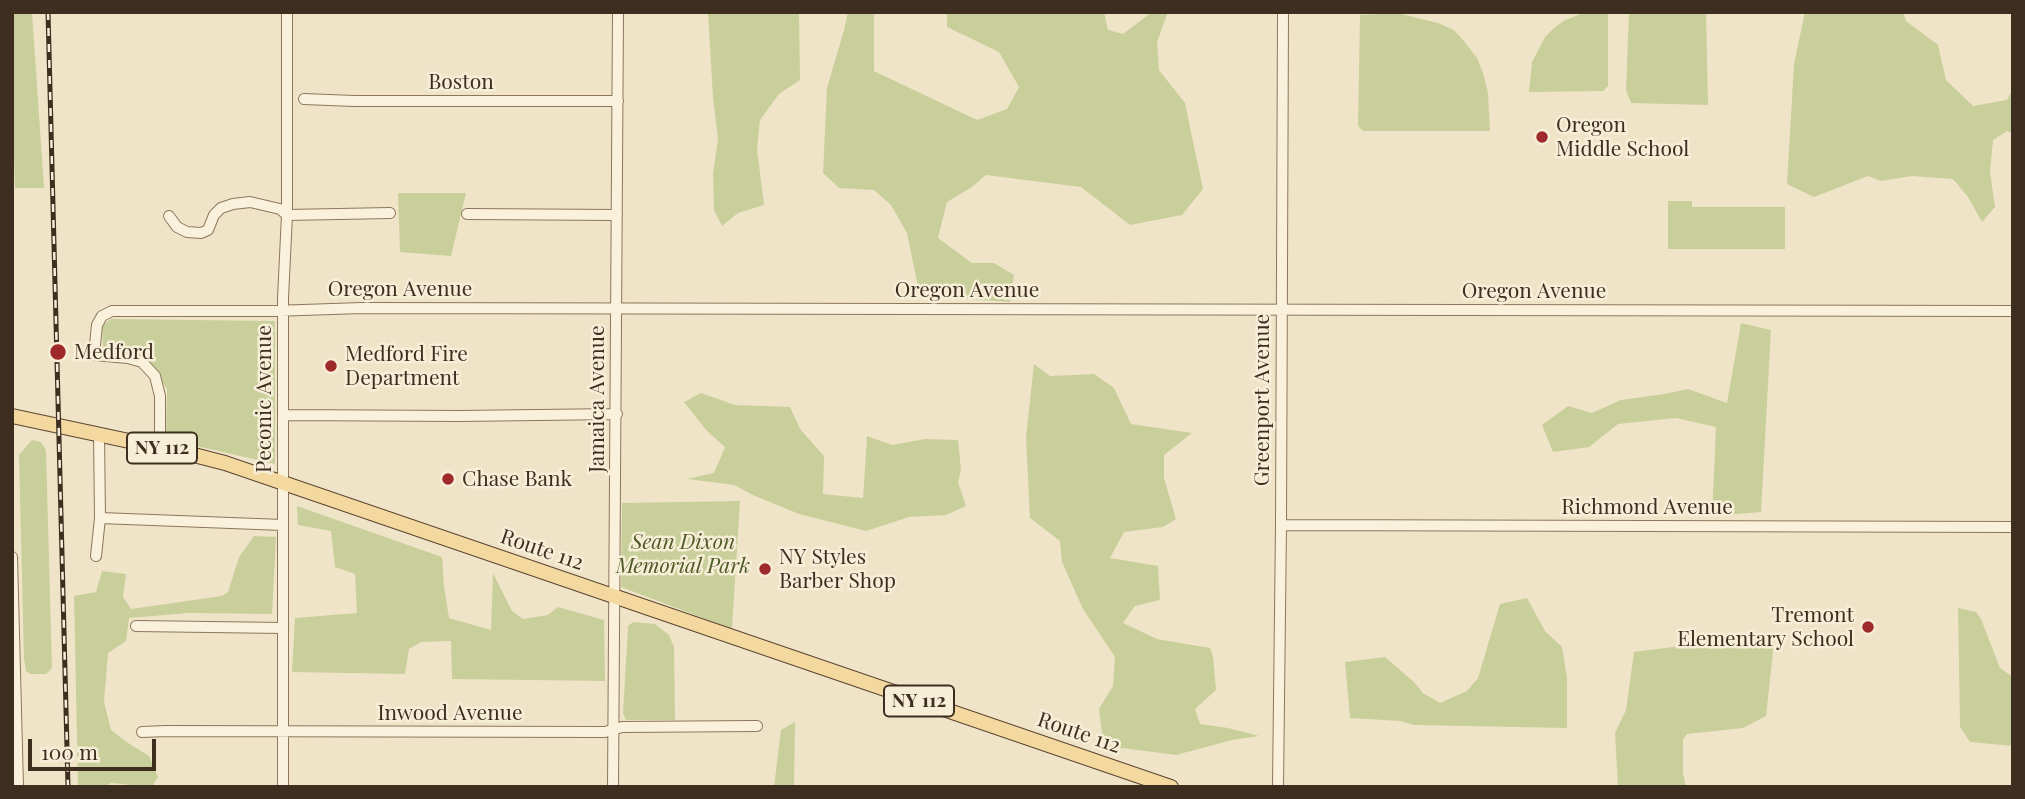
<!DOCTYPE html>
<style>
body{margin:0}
#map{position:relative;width:2025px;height:799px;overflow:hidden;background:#f0e4c8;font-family:"Playfair Display",serif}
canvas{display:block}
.frame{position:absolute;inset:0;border:14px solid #3d2e20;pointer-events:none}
.scale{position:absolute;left:28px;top:739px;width:128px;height:32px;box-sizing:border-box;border:4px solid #3d2e20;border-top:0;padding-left:9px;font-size:21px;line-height:24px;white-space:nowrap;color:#3d2e20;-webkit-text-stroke:5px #f7eed8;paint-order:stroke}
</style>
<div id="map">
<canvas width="2025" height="799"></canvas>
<div class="frame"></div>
<div class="scale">100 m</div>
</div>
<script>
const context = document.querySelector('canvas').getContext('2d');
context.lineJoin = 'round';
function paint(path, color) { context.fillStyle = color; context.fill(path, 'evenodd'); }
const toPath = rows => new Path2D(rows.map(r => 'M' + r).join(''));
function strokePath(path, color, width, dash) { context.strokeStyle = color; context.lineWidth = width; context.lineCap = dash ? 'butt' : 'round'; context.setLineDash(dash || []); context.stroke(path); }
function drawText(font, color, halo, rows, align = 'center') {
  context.font = font + ' "Playfair Display",serif'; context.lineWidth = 5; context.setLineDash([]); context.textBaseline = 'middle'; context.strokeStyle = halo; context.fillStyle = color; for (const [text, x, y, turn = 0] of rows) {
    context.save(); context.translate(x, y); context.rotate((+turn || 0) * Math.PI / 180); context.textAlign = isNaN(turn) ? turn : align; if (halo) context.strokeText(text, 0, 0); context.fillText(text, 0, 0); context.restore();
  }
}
paint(toPath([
 [12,12,32,12,44,188,15,188,12,107],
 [708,12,799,12,800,80,779,94,760,120,757,149,764,205,738,213,722,226,714,210,713,174,718,139,713,98],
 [848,12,874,12,874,71,977,120,1007,109,1019,87,999,52,947,27,947,12,1104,12,1108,30,1123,34,1152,12,1168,12,1157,42,1159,70,1185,103,1203,189,1182,215,1130,225,1081,187,986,175,972,187,947,202,938,238,972,263,994,263,1014,275,1010,302,920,296,907,233,891,205,874,190,839,188,823,173,827,88,844,30],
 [1608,12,1608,86,1603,91,1529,92,1532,62,1545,37,1554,28,1565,20,1581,14],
 [1629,12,1706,12,1708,105,1631,103,1626,90],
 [1805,12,1903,12,1906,21,1938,45,1946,80,1973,106,2007,100,2013,89,2013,133,2007,131,1993,140,1990,172,1995,207,1982,222,1968,197,1953,179,1912,176,1881,181,1868,176,1814,197,1787,184,1794,64],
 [1397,13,1438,23,1454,30,1463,40,1477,58,1483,73,1488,93,1490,131,1363,131,1358,126,1360,15],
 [398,193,466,193,451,256,400,252],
 [1668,201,1692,201,1692,207,1785,207,1785,249,1668,249],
 [111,319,275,321,275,464,166,439,167,389,144,355,110,352,103,347,102,326],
 [1741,323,1771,330,1761,512,1712,516,1716,427,1676,418,1618,424,1589,447,1553,452,1542,425,1568,406,1592,413,1621,400,1664,394,1688,389,1727,403],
 [1034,364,1050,376,1094,374,1114,388,1131,424,1192,433,1164,455,1164,478,1176,519,1163,527,1124,532,1110,558,1158,566,1160,600,1135,606,1123,623,1157,639,1210,648,1213,657,1216,690,1195,709,1200,724,1228,728,1259,736,1232,740,1176,755,1107,746,1102,734,1099,709,1113,686,1115,657,1083,609,1062,562,1060,541,1030,518,1026,437],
 [701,393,735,405,790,407,800,429,824,456,823,494,863,498,867,436,892,445,925,439,958,440,961,470,958,482,966,506,946,515,909,517,866,531,799,514,755,496,734,485,687,479,714,473,725,447,707,431,684,402],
 [32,440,41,442,46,450,52,668,46,674,30,674,26,671,24,659,19,455],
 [740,501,732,629,621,587,622,503],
 [297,506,442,557,444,586,449,618,491,630,493,573,512,611,523,619,548,615,558,607,604,620,605,681,452,679,451,641,421,642,409,649,405,674,292,672,295,618,357,613,355,574,335,567,331,531,298,525],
 [254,536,276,537,272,614,189,613,129,618,126,641,108,653,104,702,111,730,125,741,149,756,158,777,153,785,132,785,111,783,104,787,78,787,74,596,96,592,102,571,126,574,123,597,131,609,222,596,228,592,239,557],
 [1527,598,1545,631,1562,647,1567,677,1567,728,1414,725,1400,721,1350,718,1345,662,1385,657,1414,682,1423,693,1440,703,1467,691,1478,678,1500,604],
 [1958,608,1976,612,1981,619,2000,668,2013,677,2013,746,1970,742,1960,727],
 [633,622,655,624,669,635,674,647,675,720,626,720,623,713,628,626],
 [1735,639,1752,639,1774,643,1766,716,1743,728,1687,734,1683,740,1683,773,1686,787,1618,787,1615,733,1626,710,1634,652],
 [795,722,794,787,774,787,781,730]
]), '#c9cf9b');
const minor = toPath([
 [304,99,354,101,618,101],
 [467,214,617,215],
 [169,216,177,227,187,232,201,233,208,230,214,215,221,208,233,204,250,202,280,209,287,215,390,213],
 [283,415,459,416,617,414],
 [160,447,160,396,155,376,142,362,128,358,94,355,97,325,102,316,112,311,273,311,362,308,2013,311],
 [100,518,283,525],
 [1281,525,2013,527],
 [96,556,100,518,99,433],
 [12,557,18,787],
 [136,626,283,628],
 [142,732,166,731,605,732,622,727,757,726],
 [283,787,283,298,287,215,287,12],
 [613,787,618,12],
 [1278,787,1281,525,1283,12]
]);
const major = toPath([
 [12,416,190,454,225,463,1171,787]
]);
strokePath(minor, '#8d765c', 12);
strokePath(major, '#5b4430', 16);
strokePath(minor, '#faf1dc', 10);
strokePath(major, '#f3d9a0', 14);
const rail = toPath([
 [48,12,68,787]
]);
strokePath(rail, '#3d2e20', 5);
strokePath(rail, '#f7eed8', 2.5, [8]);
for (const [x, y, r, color] of [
 [1542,137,7,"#9e2a2b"],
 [58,352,9,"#9e2a2b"],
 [331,366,7,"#9e2a2b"],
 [448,479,7,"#9e2a2b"],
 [765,569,7,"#9e2a2b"],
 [1868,627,7,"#9e2a2b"]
]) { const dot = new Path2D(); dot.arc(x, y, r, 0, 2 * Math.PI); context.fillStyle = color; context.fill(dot); strokePath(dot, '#f7eed8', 2.5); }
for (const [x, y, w] of [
 [162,448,70],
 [919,701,70]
]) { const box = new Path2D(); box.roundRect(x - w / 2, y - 15.5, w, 31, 5); context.fillStyle = '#f7eed8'; context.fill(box); strokePath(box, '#3d2e20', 2); }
drawText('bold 19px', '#3d2e20', null, [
 ["NY 112",162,448],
 ["NY 112",919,701]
]);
drawText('21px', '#3d2e20', '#f7eed8', [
 ["Boston",461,82],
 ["Oregon Avenue",400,289],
 ["Oregon Avenue",967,290],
 ["Oregon Avenue",1534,291],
 ["Peconic Avenue",264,399,-90],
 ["Jamaica Avenue",597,399,-90],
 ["Greenport Avenue",1262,400,-90],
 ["Richmond Avenue",1647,507],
 ["Route 112",542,550,19],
 ["Inwood Avenue",450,713],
 ["Route 112",1079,733,19]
]);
drawText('21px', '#3d2e20', '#f7eed8', [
 ["Oregon",1556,125],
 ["Middle School",1556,149],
 ["Medford",74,352],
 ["Medford Fire",345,354],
 ["Department",345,378],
 ["Chase Bank",462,479],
 ["NY Styles",779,557],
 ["Barber Shop",779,581],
 ["Tremont",1854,615,"right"],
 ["Elementary School",1854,639,"right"]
], 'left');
drawText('italic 21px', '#4d5a26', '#f7eed8', [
 ["Sean Dixon",683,542],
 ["Memorial Park",683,566]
]);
</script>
